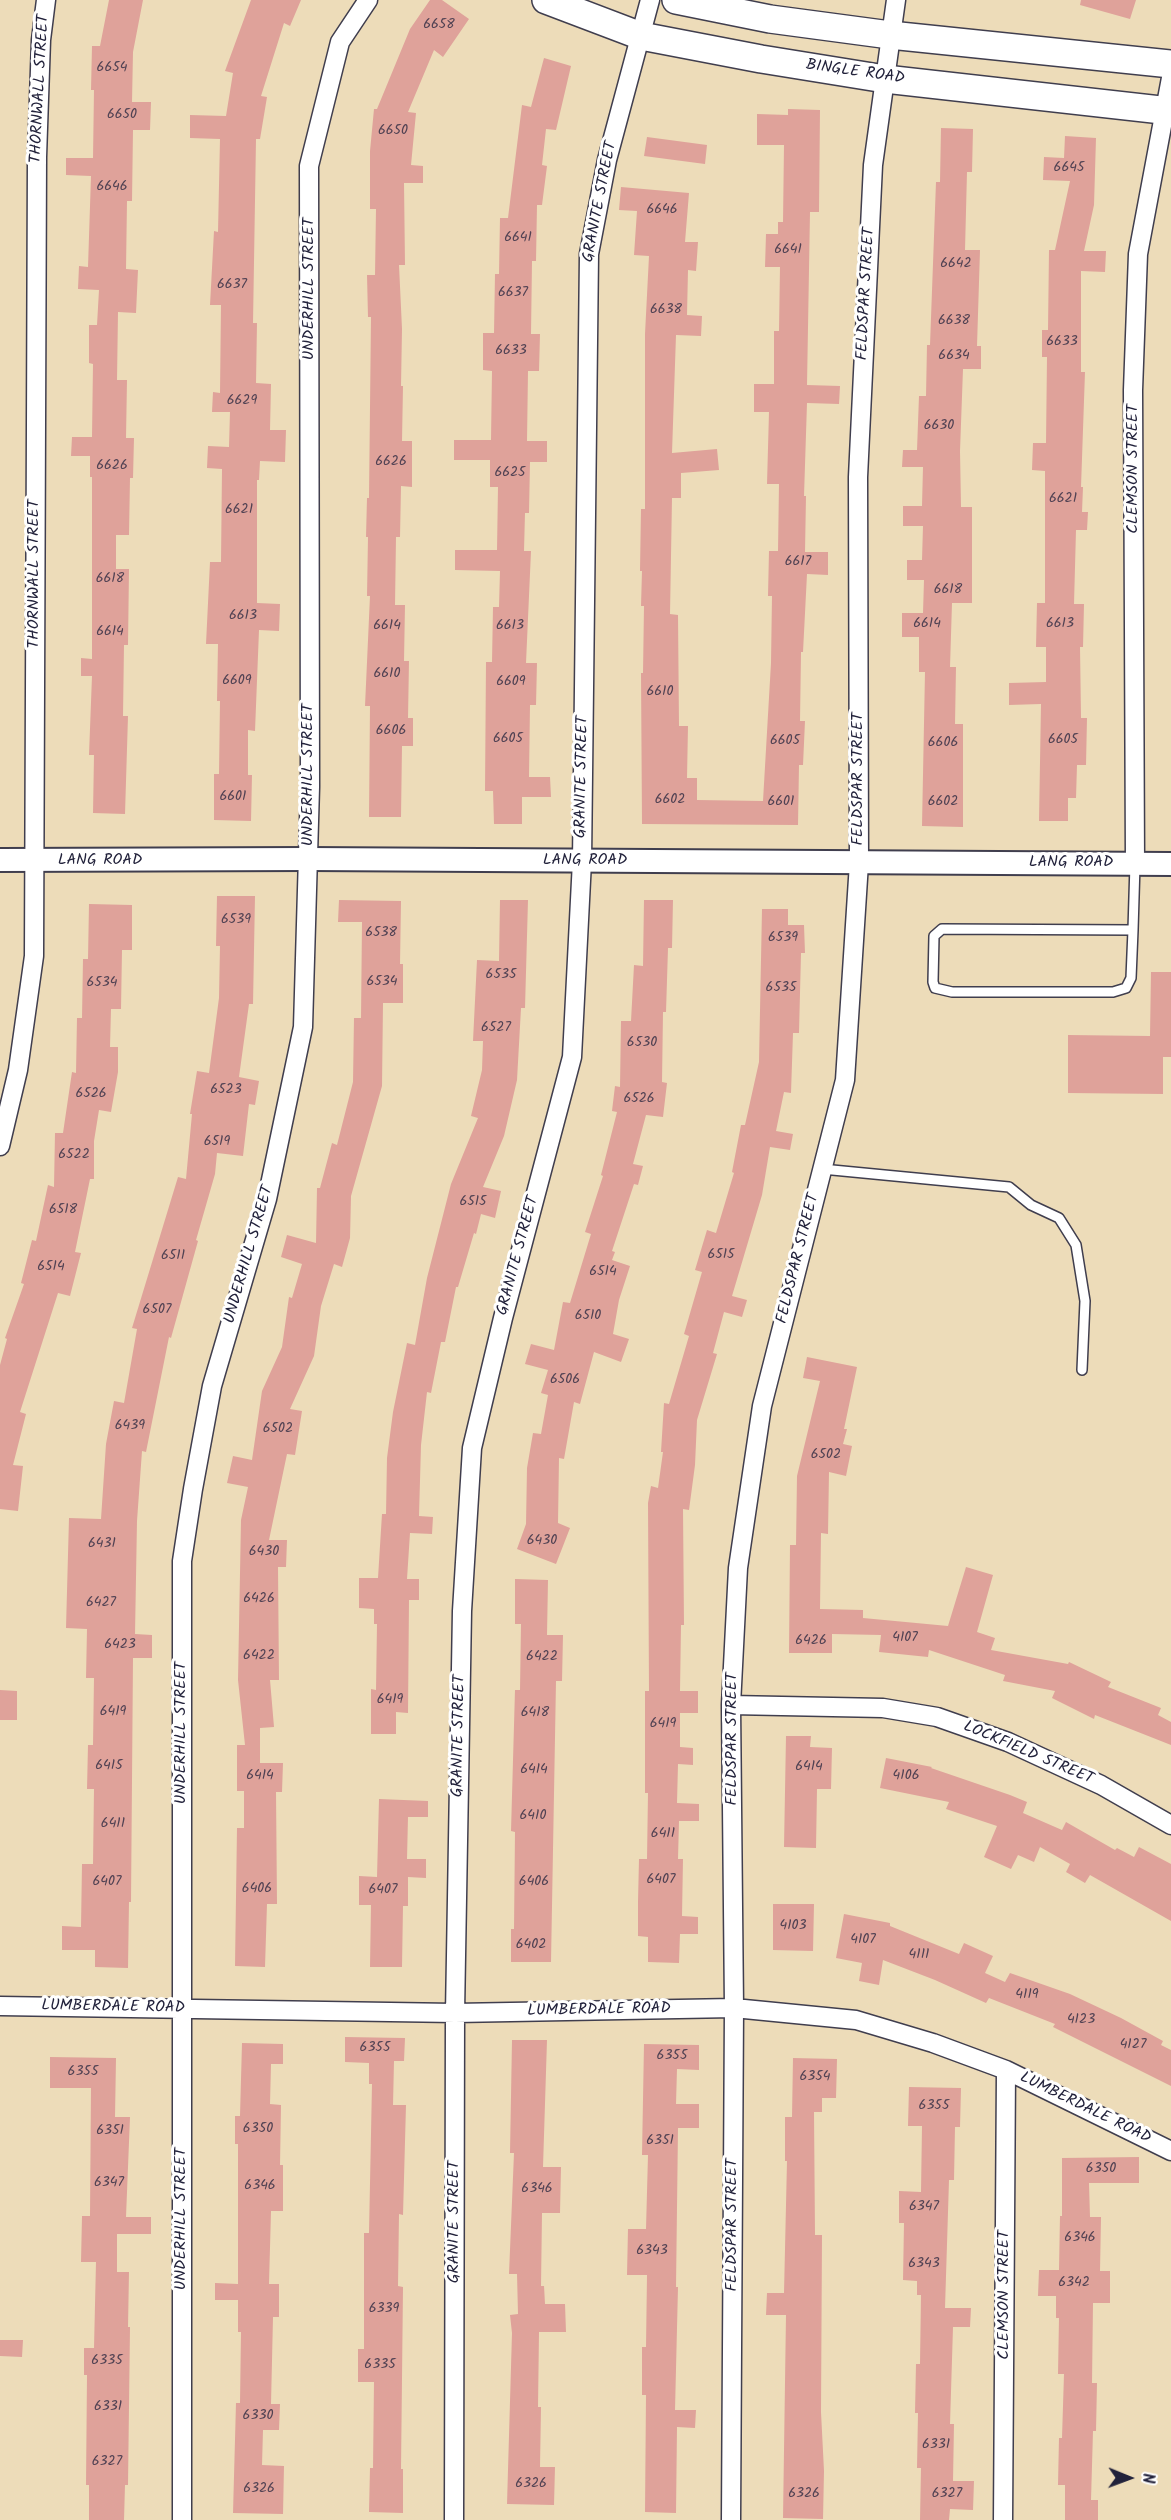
<!DOCTYPE html>
<style>
body{margin:0}
#map{position:relative;width:1171px;height:2520px;overflow:hidden;background:#eddcb9;font-family:Kalam,sans-serif}
canvas{display:block}
.north{position:absolute;left:1099px;top:2448px;width:60px;height:60px;-webkit-text-stroke:4px #fff;paint-order:stroke;rotate:91deg;font-size:16px;font-weight:700;line-height:24px;text-align:center;color:#22223b}
.north::after{content:'';display:block;margin:auto;width:21px;height:27px;background:#22223b;clip-path:polygon(50% 0,100% 100%,50% 72%,0 100%)}
</style>
<div id="map">
<canvas width="1171" height="2520"></canvas>
<div class="north">N</div>
</div>
<script>
const context = document.querySelector('canvas').getContext('2d');
context.lineJoin = 'round';
function paint(path, color) { context.fillStyle = color; context.fill(path, 'evenodd'); }
const toPath = rows => new Path2D(rows.map(r => 'M' + r).join(''));
function strokePath(path, color, width, dash) { context.strokeStyle = color; context.lineWidth = width; context.lineCap = dash ? 'butt' : 'round'; context.setLineDash(dash || []); context.stroke(path); }
function drawText(font, color, halo, rows, align = 'center') {
  context.font = font + ' Kalam,sans-serif'; context.lineWidth = 6; context.setLineDash([]); context.textBaseline = 'middle'; context.strokeStyle = halo; context.fillStyle = color; for (const [text, x, y, turn = 0] of rows) {
    context.save(); context.translate(x, y); context.rotate((+turn || 0) * Math.PI / 180); context.textAlign = isNaN(turn) ? turn : align; if (halo) context.strokeText(text, 0, 0); context.fillText(text, 0, 0); context.restore();
  }
}
paint(toPath([
 [109,0,143,0,133,52,132,102,151,102,150,130,133,130,132,201,127,201,126,269,138,270,136,313,118,312,117,380,127,380,126,438,134,438,133,478,130,478,129,535,116,535,116,569,129,569,128,645,124,645,123,716,128,716,125,814,93,813,94,755,89,755,92,676,81,676,81,658,92,659,92,477,90,477,90,456,71,456,72,437,92,437,93,364,89,363,89,325,97,325,99,290,78,289,79,266,88,267,91,176,66,175,66,158,93,158,94,90,91,90,92,46,100,46],
 [251,0,301,0,290,26,284,23,261,96,267,97,260,139,256,139,253,323,257,323,256,383,271,384,270,430,286,430,285,462,260,461,259,480,257,480,257,603,280,604,279,631,259,630,255,731,248,730,248,775,252,775,251,821,214,820,214,774,219,774,220,701,217,701,218,644,206,644,210,562,221,562,222,469,207,468,208,446,229,447,230,412,212,412,213,392,220,393,221,305,210,305,214,231,218,232,220,139,190,138,190,115,226,116,233,73,225,71],
 [430,0,442,0,469,19,443,57,434,50,408,112,416,113,411,165,423,166,423,183,404,183,405,265,399,265,402,329,401,386,403,386,402,441,412,441,412,487,401,486,400,537,396,537,395,605,405,605,404,661,409,661,408,718,413,718,413,746,402,746,401,817,369,817,370,706,365,706,370,596,367,596,368,537,366,537,367,498,369,498,371,317,368,317,367,275,375,275,376,209,370,209,370,151,374,109,377,109,410,29],
 [1081,0,1136,0,1130,19,1080,5],
 [544,58,571,66,556,130,546,129,542,165,547,166,542,205,537,205,536,261,532,261,531,334,540,334,539,371,528,371,527,441,547,441,547,462,530,462,529,513,525,513,524,551,531,551,526,663,537,663,536,705,530,705,529,777,550,777,551,797,522,797,522,824,494,824,493,791,485,791,486,662,492,662,493,607,499,607,500,571,455,570,455,550,497,550,498,487,490,487,490,460,454,460,454,440,491,440,492,371,483,370,483,333,494,333,495,274,499,274,500,218,508,218,522,105,531,107],
 [788,109,820,110,819,212,810,212,807,385,840,386,839,404,807,403,804,496,806,496,805,552,828,552,828,575,807,574,803,652,801,652,800,721,805,721,803,765,799,765,798,825,642,824,641,673,643,673,644,606,641,606,642,571,640,571,641,509,645,509,645,334,649,256,634,255,637,211,619,210,621,187,689,193,685,242,698,242,696,271,688,270,687,315,702,316,701,336,676,335,672,453,717,449,719,470,681,473,681,498,672,498,670,614,678,615,679,726,688,726,687,778,697,778,697,800,763,801,771,663,772,596,768,596,769,551,778,551,779,484,767,484,769,412,754,412,754,384,774,384,774,331,779,331,780,267,765,267,766,234,778,234,778,222,783,222,784,145,757,145,757,114,788,115],
 [941,128,973,129,972,172,967,172,965,250,980,250,977,346,981,346,981,369,963,369,960,451,961,507,972,507,972,603,952,603,950,667,956,667,955,724,963,724,963,827,922,826,925,672,919,672,919,637,902,637,902,613,923,613,924,580,907,580,907,560,922,560,923,526,903,526,903,506,922,506,923,467,902,467,903,450,917,450,919,396,926,396,927,345,930,345,936,182,940,182],
 [1065,136,1096,138,1094,205,1084,251,1106,251,1105,272,1081,271,1081,372,1085,372,1081,487,1083,487,1082,512,1088,512,1087,530,1076,530,1074,604,1084,604,1083,647,1080,647,1081,718,1087,718,1086,765,1077,765,1076,798,1068,798,1068,821,1039,821,1041,704,1009,705,1009,683,1046,682,1046,647,1036,647,1037,603,1045,603,1045,471,1032,470,1033,443,1046,443,1047,357,1042,357,1042,330,1048,330,1049,250,1055,250,1070,181,1043,180,1044,157,1064,158],
 [647,137,707,145,705,164,644,156],
 [217,896,255,896,253,1004,249,1004,239,1077,259,1081,255,1105,249,1104,243,1156,217,1153,215,1174,196,1240,198,1241,171,1338,169,1337,146,1452,142,1451,137,1521,135,1634,152,1635,152,1658,133,1658,131,1902,129,1902,128,1968,95,1967,95,1950,62,1950,62,1926,81,1927,82,1864,93,1864,94,1789,87,1789,88,1745,93,1745,94,1678,86,1678,87,1629,66,1628,69,1518,101,1519,106,1444,114,1401,124,1403,137,1329,132,1328,178,1177,186,1179,192,1114,190,1114,197,1071,209,1073,219,998,220,946,216,946],
 [339,900,401,901,400,964,403,964,403,1003,383,1003,382,1086,351,1196,350,1238,342,1267,334,1264,321,1306,314,1356,290,1409,302,1411,295,1455,287,1454,269,1540,287,1540,286,1567,278,1567,279,1680,270,1680,274,1727,260,1728,260,1763,283,1763,282,1792,276,1792,277,1904,267,1904,265,1967,235,1966,237,1828,244,1828,244,1791,237,1791,237,1745,245,1745,238,1680,241,1520,248,1487,227,1483,233,1456,252,1460,262,1391,282,1347,289,1297,292,1298,302,1264,281,1257,287,1235,316,1243,317,1188,320,1188,332,1143,337,1145,353,1082,354,1018,361,1018,362,922,338,922],
 [500,900,528,900,525,1008,521,1008,517,1080,504,1136,483,1187,501,1191,495,1218,481,1214,476,1234,474,1233,458,1287,456,1287,445,1342,441,1342,431,1393,427,1392,421,1445,419,1516,433,1517,432,1534,410,1533,407,1579,419,1579,419,1600,409,1600,408,1713,396,1712,396,1734,371,1734,371,1689,376,1690,377,1624,374,1624,374,1609,359,1608,359,1578,378,1578,382,1514,386,1514,387,1458,393,1412,407,1343,415,1345,427,1278,451,1184,478,1118,471,1116,482,1070,483,1041,473,1041,477,960,499,961],
 [644,900,673,900,672,948,668,948,666,1012,663,1012,662,1082,667,1083,663,1117,646,1115,633,1164,643,1166,638,1185,634,1184,612,1251,615,1252,612,1260,630,1266,619,1300,613,1334,629,1339,621,1362,594,1352,580,1404,574,1402,564,1459,559,1458,558,1523,570,1528,556,1564,517,1549,526,1524,527,1468,533,1433,541,1434,548,1395,541,1393,548,1370,525,1364,531,1344,554,1350,563,1302,570,1303,591,1234,585,1232,603,1176,601,1175,617,1112,612,1111,615,1086,620,1087,621,1021,631,1021,634,965,643,966],
 [89,904,132,905,132,950,122,950,121,1009,111,1009,110,1047,118,1047,118,1072,111,1112,99,1110,94,1141,94,1179,90,1179,75,1252,81,1253,70,1296,58,1293,20,1412,26,1414,13,1465,23,1466,18,1511,0,1509,0,1365,7,1339,5,1338,24,1284,21,1283,32,1240,36,1241,48,1185,54,1187,55,1133,63,1133,72,1072,76,1073,77,1018,82,1018,83,959,88,959],
 [762,909,788,909,788,925,804,925,805,953,801,953,799,1033,793,1033,791,1093,784,1092,776,1131,793,1134,790,1150,770,1147,762,1195,732,1296,747,1300,742,1317,724,1312,713,1353,717,1354,697,1420,695,1465,689,1510,683,1509,684,1625,681,1625,680,1691,698,1691,698,1713,680,1713,680,1747,693,1748,693,1765,678,1764,677,1803,699,1804,699,1821,679,1821,678,1859,683,1859,682,1916,698,1917,698,1934,680,1934,679,1963,648,1962,648,1937,638,1936,638,1902,639,1859,647,1859,648,1793,645,1793,645,1691,649,1691,648,1503,651,1486,658,1488,663,1452,661,1452,664,1403,669,1404,689,1336,684,1334,702,1272,695,1270,707,1230,716,1233,734,1173,732,1172,741,1125,745,1125,759,1062],
 [1151,972,1171,972,1171,1057,1163,1057,1163,1094,1068,1093,1068,1035,1150,1036],
 [807,1357,857,1367,844,1429,847,1429,843,1444,852,1446,846,1476,829,1472,828,1534,821,1533,820,1609,863,1610,863,1618,948,1626,966,1567,993,1575,977,1632,995,1638,991,1650,1068,1664,1069,1662,1111,1682,1108,1687,1161,1708,1158,1715,1171,1722,1171,1745,1095,1715,1094,1719,1052,1698,1055,1691,1003,1681,1005,1675,929,1650,928,1657,879,1652,881,1635,832,1634,832,1653,789,1653,790,1545,796,1545,797,1476,820,1381,803,1378],
 [515,1579,548,1580,547,1635,563,1635,562,1681,556,1681,551,1962,511,1962,511,1929,514,1929,515,1832,511,1831,515,1690,520,1690,521,1624,515,1624],
 [0,1690,17,1691,17,1720,0,1720],
 [786,1736,811,1736,810,1747,832,1748,831,1789,817,1789,816,1848,784,1847],
 [886,1758,932,1767,931,1768,1010,1795,1027,1802,1023,1813,1062,1830,1066,1822,1115,1850,1117,1848,1134,1857,1139,1847,1171,1864,1171,1921,1090,1875,1085,1883,1066,1872,1070,1864,1040,1847,1034,1862,1018,1855,1011,1869,984,1857,997,1826,946,1809,949,1802,880,1788],
 [379,1799,428,1801,428,1817,408,1817,407,1859,426,1859,426,1878,408,1877,408,1906,403,1906,402,1967,370,1967,371,1905,359,1905,359,1876,377,1877],
 [773,1904,814,1904,813,1951,773,1950],
 [844,1914,890,1923,890,1926,959,1954,964,1943,993,1956,985,1973,1005,1982,1010,1973,1070,1994,1121,2018,1163,2041,1161,2045,1171,2050,1171,2086,1053,2027,1055,2024,989,1998,986,2003,935,1980,883,1960,879,1985,859,1981,862,1963,836,1958],
 [345,2037,405,2038,404,2061,394,2061,393,2105,406,2105,403,2215,399,2214,398,2286,403,2287,401,2469,403,2469,403,2513,369,2512,370,2468,373,2468,374,2382,358,2382,358,2349,364,2349,364,2233,369,2233,372,2084,369,2084,369,2063,345,2062],
 [512,2040,547,2040,543,2167,561,2167,560,2213,542,2213,541,2286,544,2286,545,2304,565,2304,566,2332,539,2332,538,2407,541,2407,540,2467,555,2467,554,2505,507,2504,512,2333,510,2315,518,2314,517,2274,509,2274,514,2153,510,2153],
 [242,2043,283,2044,283,2064,271,2064,270,2104,281,2105,280,2165,283,2165,283,2211,271,2211,269,2284,279,2284,279,2317,273,2317,271,2404,280,2404,279,2430,263,2430,262,2465,284,2466,283,2514,233,2513,236,2403,240,2403,241,2332,238,2332,238,2300,215,2300,215,2283,238,2284,238,2144,235,2144,235,2116,240,2116],
 [644,2044,699,2045,699,2070,677,2069,676,2104,699,2104,699,2128,678,2128,676,2287,678,2287,675,2410,696,2410,695,2428,677,2427,676,2513,645,2512,646,2395,642,2395,642,2347,646,2347,647,2275,627,2275,628,2229,646,2229,648,2155,642,2155],
 [50,2057,116,2058,115,2117,130,2117,126,2217,151,2217,151,2234,117,2234,117,2272,129,2272,128,2327,130,2327,128,2485,125,2485,124,2520,89,2520,89,2485,86,2485,87,2375,84,2375,84,2348,94,2348,96,2262,81,2262,82,2216,90,2216,91,2088,50,2088],
 [793,2058,837,2059,836,2098,822,2098,822,2112,814,2112,815,2235,822,2235,821,2412,824,2471,823,2519,783,2518,786,2315,766,2315,767,2293,784,2293,787,2161,785,2161,785,2117,792,2117],
 [909,2087,961,2088,960,2127,955,2127,954,2180,949,2180,945,2308,971,2308,970,2327,953,2327,950,2424,954,2424,953,2481,974,2481,973,2510,950,2509,949,2520,920,2520,921,2468,917,2468,918,2413,915,2413,916,2364,920,2364,921,2295,917,2295,917,2281,903,2280,904,2223,899,2223,899,2191,921,2192,922,2126,908,2126],
 [1139,2157,1139,2183,1089,2183,1090,2217,1101,2217,1100,2271,1110,2271,1110,2303,1093,2303,1092,2383,1097,2383,1096,2431,1093,2431,1091,2500,1098,2500,1098,2520,1065,2520,1065,2485,1058,2485,1059,2438,1062,2438,1064,2374,1058,2374,1059,2318,1056,2318,1056,2296,1038,2296,1039,2270,1059,2270,1060,2216,1062,2216,1062,2158],
 [0,2340,23,2340,22,2357,0,2356]
]), '#dfa29a');
const service = toPath([
 [1133,930,942,929,934,936,933,982,935,988,952,992,1113,992,1126,988,1131,978,1133,930,1135,864],
 [822,1169,1009,1187,1031,1205,1059,1218,1076,1245,1085,1301,1082,1370]
]);
const minor = toPath([
 [1135,864,1133,390,1138,254,1171,78],
 [0,1146,18,1070,34,956,37,157,41,40,46,0],
 [731,1705,883,1708,937,1717,1008,1742,1101,1785,1171,1825],
 [0,2006,455,2013,734,2008,856,2020,933,2043,1006,2070,1171,2151],
 [182,2520,182,1561,193,1489,212,1386,267,1199,303,1027,310,787,309,166,340,42,368,0],
 [454,2520,455,2013,462,1611,472,1448,503,1318,572,1057,582,861,589,254,607,160,650,0],
 [731,2520,734,2008,731,1705,738,1568,762,1406,845,1080,859,863,858,477,873,165,896,0],
 [1003,2520,1006,2070]
]);
const tertiary = toPath([
 [0,860,309,859,1171,864]
]);
const primary = toPath([
 [546,0,641,36,761,59,885,79,1171,111],
 [676,0,770,19,890,35,1171,64]
]);
strokePath(service, '#403e4e', 12);
strokePath(minor, '#403e4e', 21);
strokePath(tertiary, '#403e4e', 26);
strokePath(primary, '#403e4e', 30);
strokePath(service, '#fff', 9);
strokePath(minor, '#fff', 18);
strokePath(tertiary, '#fff', 22);
strokePath(primary, '#fff', 27);
drawText('14px', '#514253', null, [
 ["6658",439,26],
 ["6654",112,69],
 ["6650",122,116],
 ["6650",393,132],
 ["6645",1069,169],
 ["6646",112,188],
 ["6646",662,211],
 ["6641",518,239],
 ["6641",788,251],
 ["6642",956,265],
 ["6637",232,286],
 ["6637",513,294],
 ["6638",666,311],
 ["6638",954,322],
 ["6633",1062,343],
 ["6633",511,352],
 ["6634",954,357],
 ["6629",242,402],
 ["6630",939,427],
 ["6626",391,463],
 ["6626",112,467],
 ["6625",510,474],
 ["6621",1063,500],
 ["6621",239,511],
 ["6617",798,563],
 ["6618",110,580],
 ["6618",948,591],
 ["6613",243,617],
 ["6614",927,625],
 ["6613",1060,625],
 ["6614",387,627],
 ["6613",510,627],
 ["6614",110,633],
 ["6610",387,675],
 ["6609",237,682],
 ["6609",511,683],
 ["6610",660,693],
 ["6606",391,732],
 ["6605",508,740],
 ["6605",1063,741],
 ["6605",785,742],
 ["6606",943,744],
 ["6601",233,798],
 ["6602",670,801],
 ["6601",781,803],
 ["6602",943,803],
 ["6539",236,921],
 ["6538",381,934],
 ["6539",783,939],
 ["6535",501,976],
 ["6534",382,983],
 ["6534",102,984],
 ["6535",781,989],
 ["6527",496,1029],
 ["6530",642,1044],
 ["6523",226,1091],
 ["6526",91,1095],
 ["6526",639,1100],
 ["6519",217,1143],
 ["6522",74,1156],
 ["6515",473,1203],
 ["6518",63,1211],
 ["6515",721,1256],
 ["6511",173,1257],
 ["6514",51,1268],
 ["6514",603,1273],
 ["6507",157,1311],
 ["6510",588,1317],
 ["6506",565,1381],
 ["6439",130,1427],
 ["6502",278,1430],
 ["6502",826,1456],
 ["6430",542,1542],
 ["6431",102,1545],
 ["6430",264,1553],
 ["6426",259,1600],
 ["6427",101,1604],
 ["4107",905,1639],
 ["6426",811,1642],
 ["6423",120,1646],
 ["6422",259,1657],
 ["6422",542,1658],
 ["6419",390,1701],
 ["6419",113,1713],
 ["6418",535,1714],
 ["6419",663,1725],
 ["6415",109,1767],
 ["6414",809,1768],
 ["6414",534,1771],
 ["6414",260,1777],
 ["4106",906,1777],
 ["6410",533,1817],
 ["6411",113,1825],
 ["6411",663,1835],
 ["6407",661,1881],
 ["6407",107,1883],
 ["6406",534,1883],
 ["6406",257,1890],
 ["6407",383,1891],
 ["4103",793,1927],
 ["4107",863,1941],
 ["6402",531,1946],
 ["4111",919,1956],
 ["4119",1027,1996],
 ["4123",1081,2021],
 ["4127",1133,2046],
 ["6355",375,2049],
 ["6355",672,2057],
 ["6355",83,2073],
 ["6354",815,2078],
 ["6355",934,2107],
 ["6350",258,2130],
 ["6351",110,2132],
 ["6351",660,2142],
 ["6350",1101,2170],
 ["6347",109,2184],
 ["6346",260,2187],
 ["6346",537,2190],
 ["6347",924,2208],
 ["6346",1080,2239],
 ["6343",652,2252],
 ["6343",924,2265],
 ["6342",1074,2284],
 ["6339",384,2310],
 ["6335",107,2362],
 ["6335",380,2366],
 ["6331",108,2408],
 ["6330",258,2417],
 ["6331",936,2446],
 ["6327",107,2463],
 ["6326",531,2485],
 ["6326",259,2490],
 ["6326",804,2495],
 ["6327",947,2495]
]);
drawText('16px', '#22223b', '#fff', [
 ["BINGLE ROAD",855,73,8],
 ["THORNWALL STREET",41,89,-87],
 ["GRANITE STREET",601,202,-79],
 ["UNDERHILL STREET",310,289,-90],
 ["FELDSPAR STREET",867,294,-87],
 ["CLEMSON STREET",1134,469,-90],
 ["THORNWALL STREET",35,574,-90],
 ["UNDERHILL STREET",309,775,-90],
 ["GRANITE STREET",583,777,-89],
 ["FELDSPAR STREET",859,779,-90],
 ["LANG ROAD",100,861],
 ["LANG ROAD",585,861],
 ["LANG ROAD",1071,863],
 ["UNDERHILL STREET",250,1255,-74],
 ["GRANITE STREET",519,1256,-75],
 ["FELDSPAR STREET",799,1259,-76],
 ["UNDERHILL STREET",182,1733,-90],
 ["GRANITE STREET",460,1736,-89],
 ["FELDSPAR STREET",733,1739,-90],
 ["LOCKFIELD STREET",1028,1754,23],
 ["LUMBERDALE ROAD",113,2008,1],
 ["LUMBERDALE ROAD",599,2011,-1],
 ["LUMBERDALE ROAD",1085,2109,26],
 ["UNDERHILL STREET",182,2219,-90],
 ["GRANITE STREET",455,2222,-90],
 ["FELDSPAR STREET",733,2225,-90],
 ["CLEMSON STREET",1005,2295,-90]
]);
</script>
